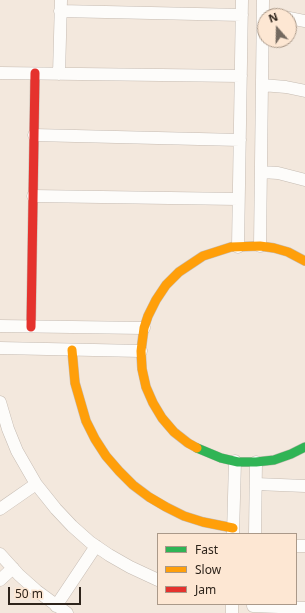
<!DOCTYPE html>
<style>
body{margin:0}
#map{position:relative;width:305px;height:613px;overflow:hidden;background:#f3e8dd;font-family:"Noto Sans",sans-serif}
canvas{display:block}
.legend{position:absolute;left:157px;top:533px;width:140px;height:72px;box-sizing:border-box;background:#fde7d3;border:1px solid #aa9989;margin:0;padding:5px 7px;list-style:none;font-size:12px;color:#2e241b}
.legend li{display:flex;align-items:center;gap:8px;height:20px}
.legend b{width:20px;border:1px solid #aa9989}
.north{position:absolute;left:257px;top:8px;width:40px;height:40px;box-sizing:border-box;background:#fde7d3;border:1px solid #aa9989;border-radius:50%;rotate:340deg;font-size:11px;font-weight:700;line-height:16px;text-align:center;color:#2e241b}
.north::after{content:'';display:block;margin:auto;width:14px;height:18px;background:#73695f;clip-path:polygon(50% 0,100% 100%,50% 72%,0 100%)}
.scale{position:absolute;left:8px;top:587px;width:73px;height:18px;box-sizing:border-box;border:2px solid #2e241b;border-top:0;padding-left:5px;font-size:12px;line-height:14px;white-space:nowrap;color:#2e241b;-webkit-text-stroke:3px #fde7d3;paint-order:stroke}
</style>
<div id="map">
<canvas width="305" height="613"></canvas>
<ul class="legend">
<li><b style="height:5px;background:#30b455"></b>Fast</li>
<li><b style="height:5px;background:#ff9f0a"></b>Slow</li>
<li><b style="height:5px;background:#e5322d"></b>Jam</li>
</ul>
<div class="north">N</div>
<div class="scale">50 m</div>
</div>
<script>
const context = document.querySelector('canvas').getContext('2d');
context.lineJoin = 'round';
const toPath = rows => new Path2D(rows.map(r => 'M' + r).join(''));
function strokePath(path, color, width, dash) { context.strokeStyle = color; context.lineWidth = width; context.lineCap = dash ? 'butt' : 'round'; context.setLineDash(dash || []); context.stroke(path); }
const street = toPath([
 [60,11,242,15],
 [289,18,305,21],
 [0,73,241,76],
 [59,74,61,0],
 [262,85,286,87,305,91],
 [34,135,240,140],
 [261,172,278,173,305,180],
 [33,196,238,199],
 [260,246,263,0],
 [238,247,242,0],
 [0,326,144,328],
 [0,348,141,351],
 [0,402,8,429,17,451,36,484,56,509,72,526,90,542,109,555,130,567,158,580],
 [256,484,305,486],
 [0,509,36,484],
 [233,534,235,461],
 [255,534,256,462],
 [296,546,305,546],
 [0,554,19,575,37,591,67,613],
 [0,580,13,568],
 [56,606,96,546],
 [253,606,305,608],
 [232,613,232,604]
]);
const fast = toPath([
 [197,448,221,458,238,462,256,462,274,460,291,454,305,447]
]);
const slow = toPath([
 [72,350,75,383,86,421,95,439,106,456,119,471,133,485,149,497,166,507,184,516,203,522,233,528],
 [197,448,188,443,174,432,162,418,153,403,146,387,142,369,141,351,144,328,148,316,156,300,166,285,179,272,203,256,231,247,260,246,274,248,288,252,305,261]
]);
const jam = toPath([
 [31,327,35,73]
]);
strokePath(street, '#c5bbb2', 13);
strokePath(fast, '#c5bbb2', 10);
strokePath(slow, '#c5bbb2', 10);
strokePath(jam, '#c5bbb2', 10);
strokePath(street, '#fdfcfa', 12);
strokePath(fast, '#30b455', 9);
strokePath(slow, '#ff9f0a', 9);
strokePath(jam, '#e5322d', 9);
</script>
